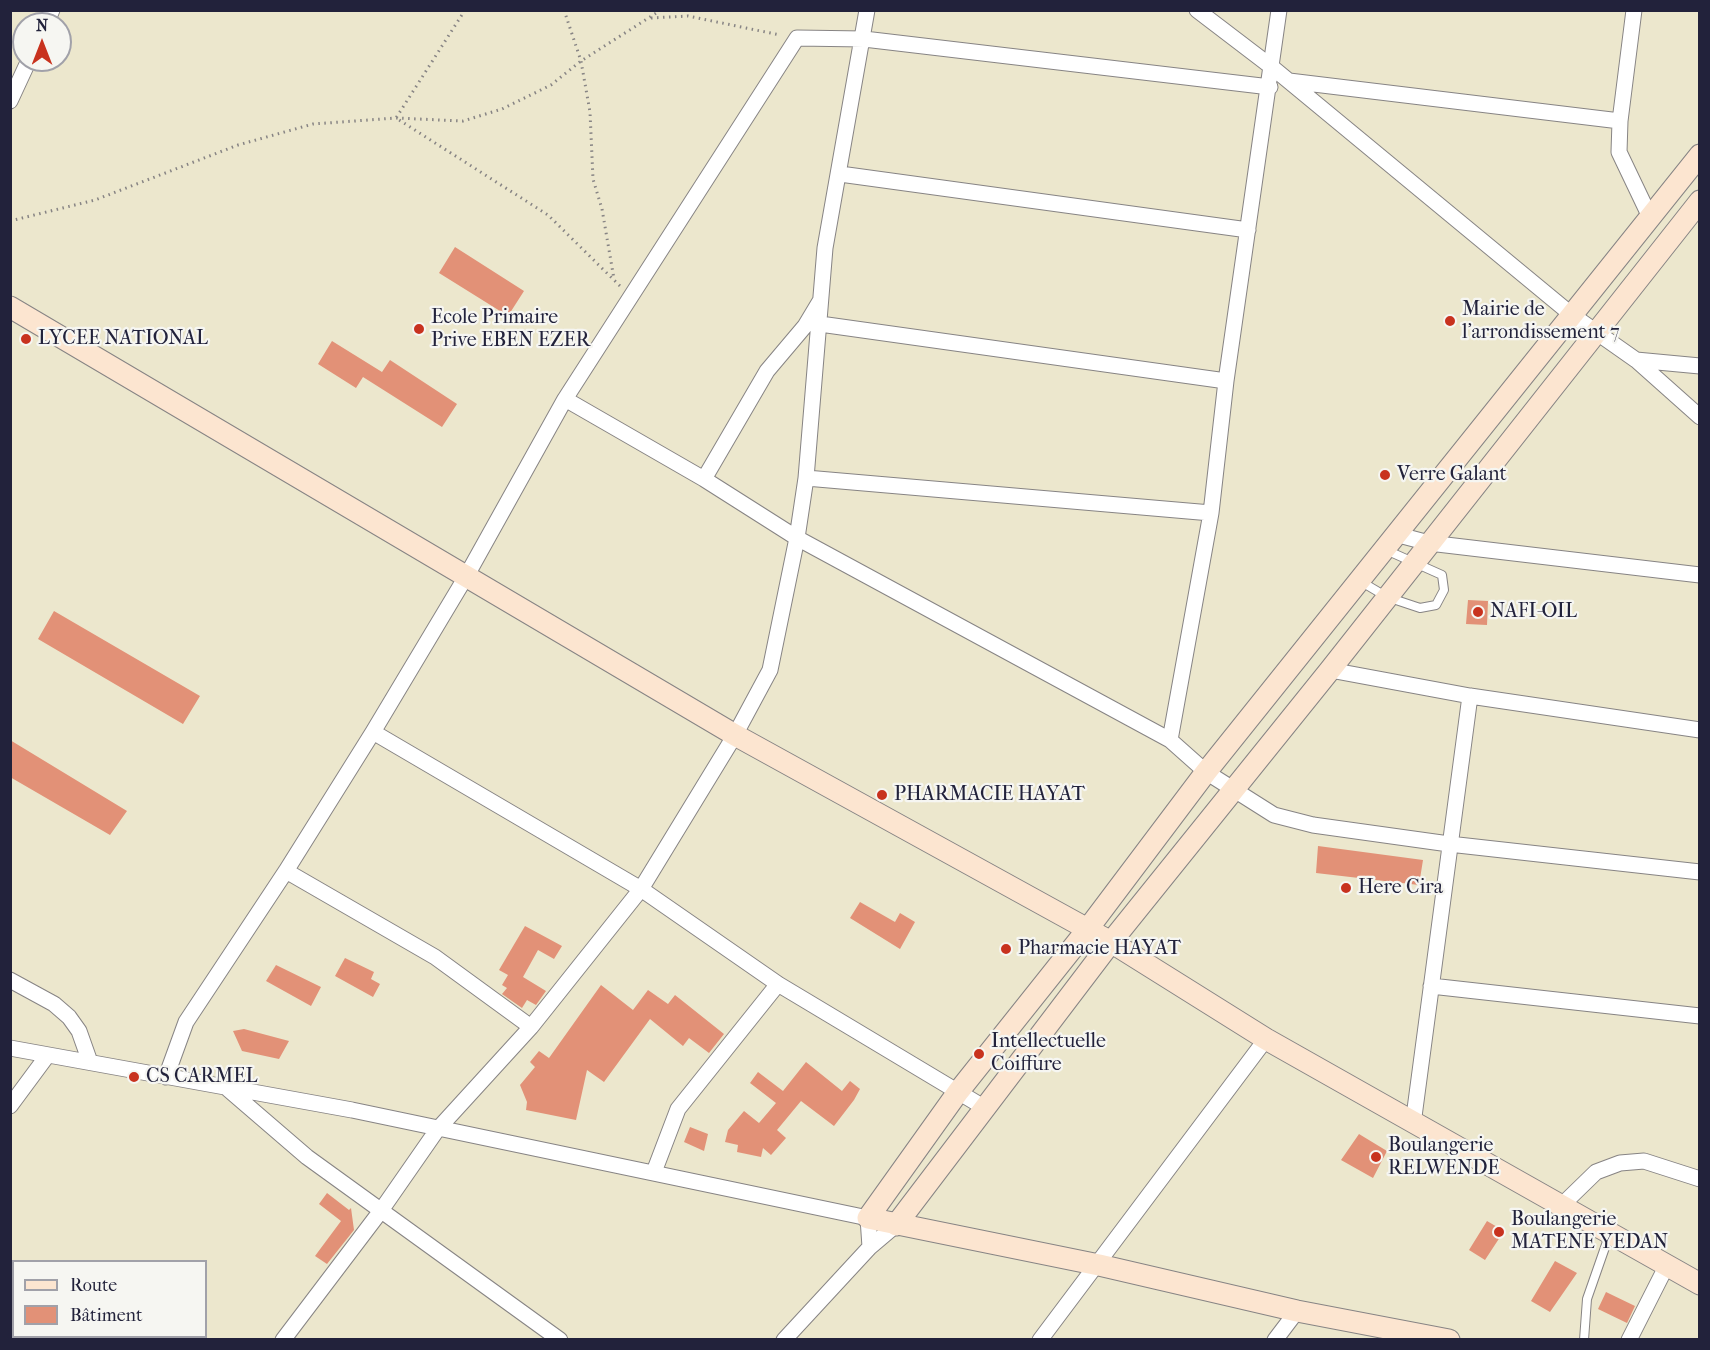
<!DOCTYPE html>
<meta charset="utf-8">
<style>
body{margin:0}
#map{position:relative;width:1710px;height:1350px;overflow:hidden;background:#ece7cd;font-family:"IM FELL French Canon",serif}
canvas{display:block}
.frame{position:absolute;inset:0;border:12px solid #22223b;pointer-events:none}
.legend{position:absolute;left:12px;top:1260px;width:195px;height:78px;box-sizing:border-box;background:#f6f6f2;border:2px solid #a1a1a9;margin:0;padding:8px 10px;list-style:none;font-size:18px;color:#22223b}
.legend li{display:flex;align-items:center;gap:12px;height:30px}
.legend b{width:30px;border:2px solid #a1a1a9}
.north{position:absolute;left:12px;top:12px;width:60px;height:60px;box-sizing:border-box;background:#f6f6f2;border:2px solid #a1a1a9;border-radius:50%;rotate:0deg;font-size:16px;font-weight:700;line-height:24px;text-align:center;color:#22223b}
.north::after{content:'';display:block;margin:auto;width:21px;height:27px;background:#c8321e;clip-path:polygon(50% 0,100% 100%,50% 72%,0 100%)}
</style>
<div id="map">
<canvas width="1710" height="1350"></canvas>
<div class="frame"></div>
<ul class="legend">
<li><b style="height:8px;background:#fce5d0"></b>Route</li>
<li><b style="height:16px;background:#e29177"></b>Bâtiment</li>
</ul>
<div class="north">N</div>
</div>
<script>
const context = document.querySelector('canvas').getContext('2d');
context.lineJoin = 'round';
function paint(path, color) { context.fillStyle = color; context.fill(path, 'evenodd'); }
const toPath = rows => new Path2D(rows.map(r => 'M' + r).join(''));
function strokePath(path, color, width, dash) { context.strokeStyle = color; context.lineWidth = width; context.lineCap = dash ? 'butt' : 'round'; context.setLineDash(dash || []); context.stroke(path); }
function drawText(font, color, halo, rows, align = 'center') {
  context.font = font + ' "IM FELL French Canon",serif'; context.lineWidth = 4.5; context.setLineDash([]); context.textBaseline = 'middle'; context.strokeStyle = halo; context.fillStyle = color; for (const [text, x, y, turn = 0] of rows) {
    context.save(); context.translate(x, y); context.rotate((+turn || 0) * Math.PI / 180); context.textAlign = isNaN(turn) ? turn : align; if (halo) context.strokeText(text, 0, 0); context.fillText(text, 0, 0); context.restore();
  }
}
paint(toPath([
 [455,247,524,291,508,316,439,273],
 [332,341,382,372,390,360,457,404,442,427,363,377,356,388,318,364],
 [1468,600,1488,601,1487,625,1466,624],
 [54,611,200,696,183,724,38,639],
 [10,740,127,811,110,835,10,777],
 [1318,846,1423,860,1419,885,1316,873],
 [860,902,895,922,900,913,915,922,900,949,850,918],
 [525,926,562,946,554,959,538,950,523,977,546,991,536,1005,527,1000,522,1008,502,994,507,988,502,985,508,975,499,970],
 [345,958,374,972,371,979,380,984,373,997,335,976],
 [276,965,321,987,311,1006,266,981],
 [601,985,633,1010,648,990,668,1004,675,995,724,1034,709,1053,689,1038,683,1046,650,1019,604,1082,587,1070,576,1120,526,1110,527,1102,520,1085,535,1067,530,1062,539,1051,549,1058],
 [244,1029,289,1041,279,1059,242,1051,233,1031],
 [806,1062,842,1091,850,1081,860,1089,854,1100,834,1126,801,1101,777,1130,786,1138,771,1155,763,1148,761,1157,737,1152,738,1145,725,1142,728,1130,744,1111,759,1123,776,1103,750,1083,758,1072,783,1091],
 [690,1127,708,1134,704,1151,684,1142],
 [1359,1134,1387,1151,1373,1178,1341,1160],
 [327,1193,349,1210,351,1208,354,1230,327,1264,315,1256,341,1221,319,1204],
 [1487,1221,1504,1231,1485,1260,1469,1250],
 [1555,1261,1577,1273,1550,1312,1531,1301],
 [1606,1292,1635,1306,1627,1323,1598,1309]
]), '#e29177');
const lane = toPath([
 [1360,581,1387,597,1420,608,1436,605,1444,590,1442,575,1386,550],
 [1584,1340,1587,1299,1609,1236]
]);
const street = toPath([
 [1197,10,1273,68,1572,315,1636,360,1700,417],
 [1634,10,1620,121,1619,152,1650,217],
 [46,24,52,10],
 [1289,81,1620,121],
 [10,101,29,60],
 [840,174,1248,230],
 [820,324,1226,381],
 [1636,360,1700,366],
 [565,399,704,479,797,538,1170,740,1206,772,1274,815,1313,825,1449,844,1700,872],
 [806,478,1211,513],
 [704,479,767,371,805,326,820,301],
 [1395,534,1429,543,1700,575],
 [1330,670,1470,696,1700,730],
 [373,732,641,889,778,984,985,1108],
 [1170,740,1211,513,1226,381,1279,10],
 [286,871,435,957,531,1027],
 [10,980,54,1004,69,1017,79,1031,90,1062],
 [1431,986,1700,1016],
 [10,1048,352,1110,868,1218,870,1247],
 [166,1077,186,1022,286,871,373,732,467,575,565,399,797,38,864,39,1270,87],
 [228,1089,307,1157,560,1340],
 [10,1106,47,1056],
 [1413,1124,1470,696],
 [654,1172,678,1109,778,984],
 [1561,1206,1596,1172,1620,1163,1644,1161,1700,1179],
 [283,1340,380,1212,437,1130,531,1027,641,889,735,735,770,670,797,538,806,478,825,248,867,10],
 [784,1340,870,1247,896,1225],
 [1040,1340,1266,1039],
 [1275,1340,1297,1311],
 [1629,1340,1667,1265]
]);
const secondary = toPath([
 [10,307,735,735,1111,942,1266,1039,1700,1284],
 [896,1225,1111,942,1330,670,1700,201],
 [1449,1340,1297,1311,1099,1265,868,1218,958,1092,1087,930,1206,772,1700,155]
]);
strokePath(lane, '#878484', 10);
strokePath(street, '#878484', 17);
strokePath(secondary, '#878484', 23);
strokePath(toPath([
 [465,10,396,118,548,215,620,286],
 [564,10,581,61,590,112,593,179,602,209,614,279],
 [651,18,688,16,780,35],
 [10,221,95,200,238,145,313,124,396,118,463,121,502,109,551,85,581,61,661,10]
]), '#878484', 3, [1.5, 4.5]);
strokePath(lane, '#fff', 8);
strokePath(street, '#fff', 15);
strokePath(secondary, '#fce5d0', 21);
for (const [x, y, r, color] of [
 [1450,321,6,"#c8321e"],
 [419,329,6,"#c8321e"],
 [26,339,6,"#c8321e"],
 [1385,475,6,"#c8321e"],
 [1478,612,6,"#c8321e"],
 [882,795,6,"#c8321e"],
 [1346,888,6,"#c8321e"],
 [1006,949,6,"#c8321e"],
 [979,1054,6,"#c8321e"],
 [134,1077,6,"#c8321e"],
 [1376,1157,6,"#c8321e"],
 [1499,1232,6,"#c8321e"]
]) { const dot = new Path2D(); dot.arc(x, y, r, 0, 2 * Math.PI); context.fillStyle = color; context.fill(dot); strokePath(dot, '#f6f6f2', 2); }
drawText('20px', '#22223b', '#f6f6f2', [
 ["Mairie de",1462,310],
 ["l'arrondissement 7",1462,333],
 ["Ecole Primaire",431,318],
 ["Prive EBEN EZER",431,341],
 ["LYCEE NATIONAL",38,339],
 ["Verre Galant",1397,475],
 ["NAFI-OIL",1490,612],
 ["PHARMACIE HAYAT",894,795],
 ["Here Cira",1358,888],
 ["Pharmacie HAYAT",1018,949],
 ["Intellectuelle",991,1042],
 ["Coiffure",991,1065],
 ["CS CARMEL",146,1077],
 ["Boulangerie",1388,1146],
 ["RELWENDE",1388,1169],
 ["Boulangerie",1511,1220],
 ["MATENE YEDAN",1511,1243]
], 'left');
</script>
